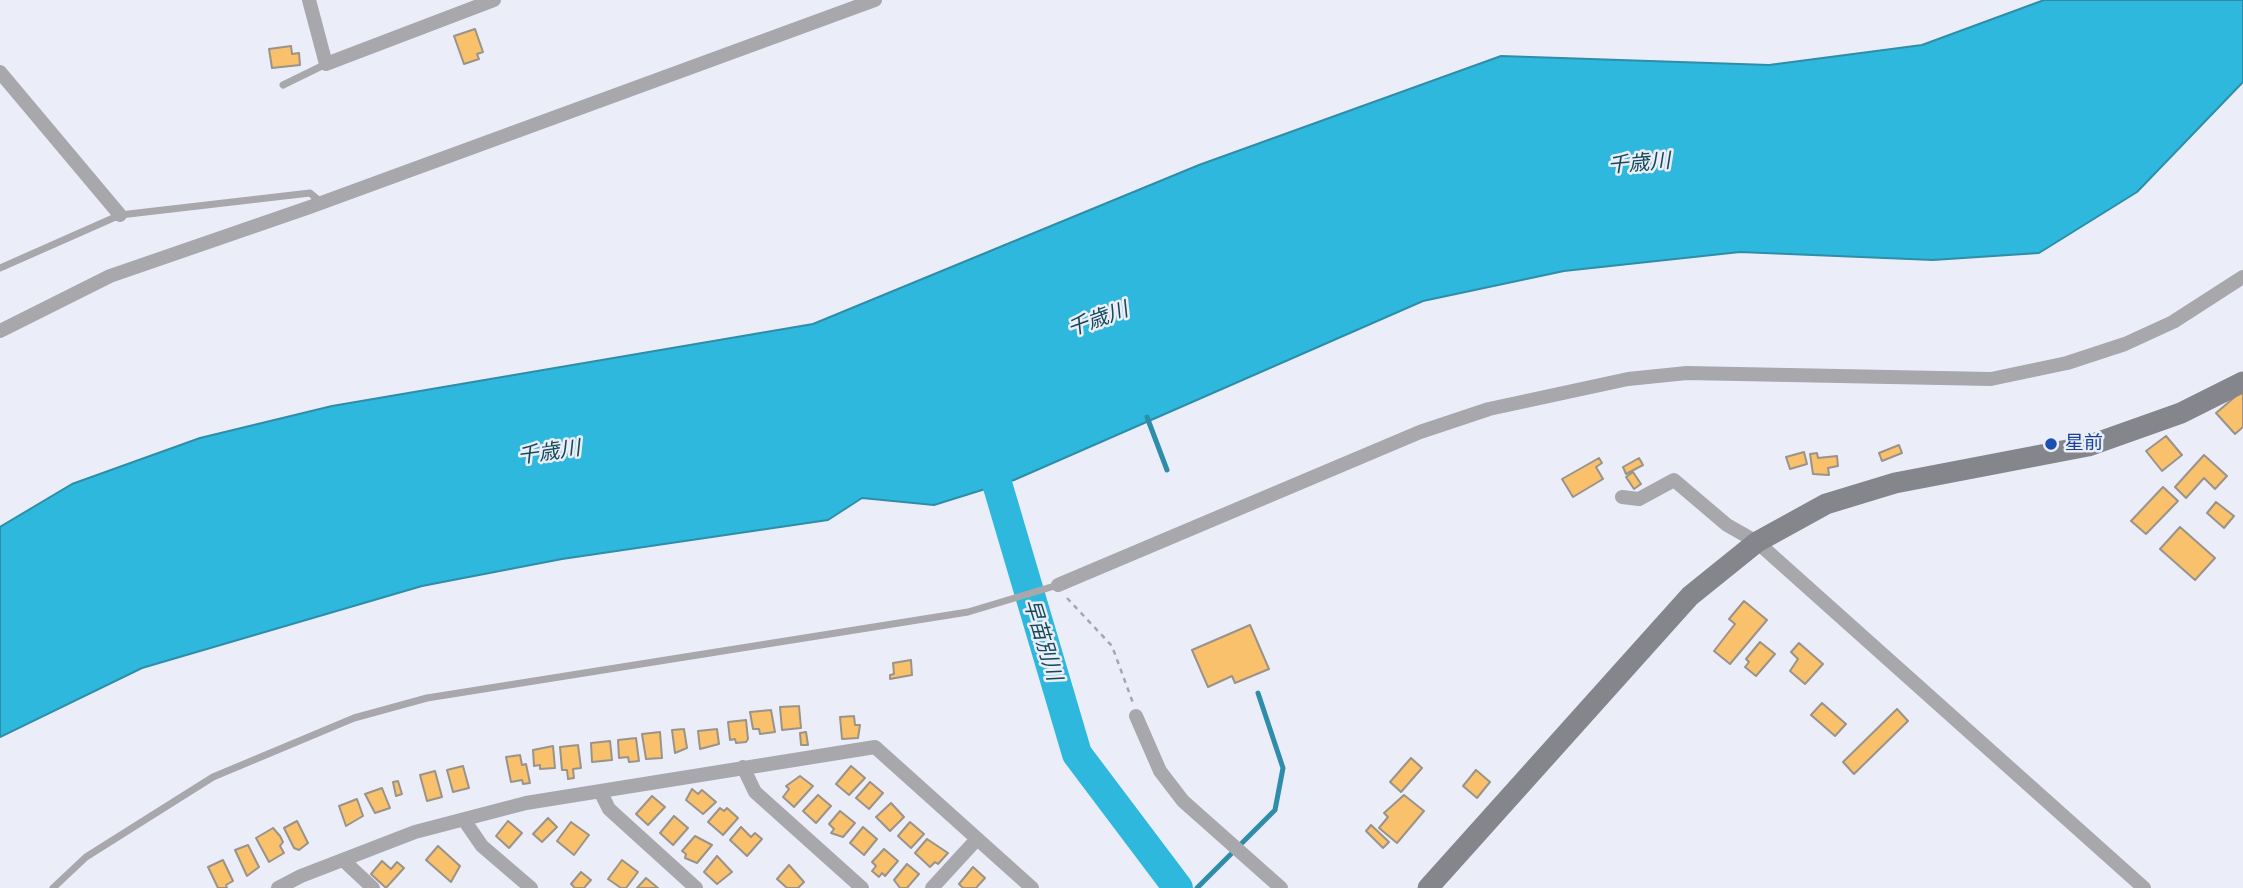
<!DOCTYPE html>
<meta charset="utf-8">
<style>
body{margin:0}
canvas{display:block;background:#ebedf9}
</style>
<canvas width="2243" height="888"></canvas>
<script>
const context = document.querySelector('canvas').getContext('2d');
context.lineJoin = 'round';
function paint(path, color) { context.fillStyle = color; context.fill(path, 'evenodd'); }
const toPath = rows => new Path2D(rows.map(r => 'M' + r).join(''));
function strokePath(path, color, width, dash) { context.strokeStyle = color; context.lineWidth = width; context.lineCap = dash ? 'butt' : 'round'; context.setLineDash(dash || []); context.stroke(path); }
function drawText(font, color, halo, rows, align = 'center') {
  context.font = font + ' "Fira Sans Condensed","Noto Sans JP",sans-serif'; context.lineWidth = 5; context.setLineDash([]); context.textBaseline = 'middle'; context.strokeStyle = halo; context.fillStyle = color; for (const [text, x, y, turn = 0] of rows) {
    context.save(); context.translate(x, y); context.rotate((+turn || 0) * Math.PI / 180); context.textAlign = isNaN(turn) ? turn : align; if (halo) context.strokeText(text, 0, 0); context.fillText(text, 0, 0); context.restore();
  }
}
const water = toPath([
 [2044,0,2243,0,2243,82,2137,192,2039,253,1933,260,1740,252,1564,271,1423,301,1014,480,934,505,862,498,828,520,562,559,422,586,142,668,0,737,0,527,72,484,200,438,332,406,813,324,1199,165,1501,56,1769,65,1922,45,2044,0]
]);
paint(water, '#2fb8dd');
strokePath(water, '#2e8ea9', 2);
strokePath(toPath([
 [1147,417,1167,470],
 [1197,888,1275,810,1283,768,1258,693]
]), '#2e8ea9', 5);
strokePath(toPath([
 [986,446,1077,754,1178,888]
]), '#2fb8dd', 30);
const building = toPath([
 [475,29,483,52,477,54,479,59,464,64,454,36,475,29],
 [291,46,292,54,299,53,300,65,272,68,269,49,291,46],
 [2243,390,2243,427,2235,434,2216,413,2243,390],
 [2166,436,2182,455,2162,471,2146,451,2166,436],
 [1899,445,1902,453,1882,461,1879,453,1899,445],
 [1804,452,1807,464,1790,469,1786,457,1804,452],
 [1817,453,1818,458,1837,456,1838,466,1828,468,1829,475,1813,474,1810,454,1817,453],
 [2204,455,2227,476,2215,489,2204,478,2186,498,2175,487,2204,455],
 [1599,458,1602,463,1596,467,1603,479,1573,497,1562,479,1599,458],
 [1639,458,1643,465,1626,474,1623,467,1639,458],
 [1633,472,1641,484,1634,489,1626,477,1633,472],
 [2163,487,2178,501,2146,534,2131,521,2163,487],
 [2216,502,2234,516,2224,528,2207,513,2216,502],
 [2180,527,2215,558,2195,580,2160,549,2180,527],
 [1744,601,1767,620,1730,664,1714,651,1735,624,1729,619,1744,601],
 [1250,625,1269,669,1235,683,1232,676,1208,687,1192,650,1250,625],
 [1760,642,1775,654,1756,676,1745,667,1749,662,1746,659,1760,642],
 [1799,643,1823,664,1805,684,1790,671,1798,659,1791,652,1799,643],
 [911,660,912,675,890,679,890,675,894,674,893,663,911,660],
 [1822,703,1846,724,1835,736,1811,715,1822,703],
 [799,706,801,728,782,730,780,707,799,706],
 [1897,709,1908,721,1854,774,1843,762,1897,709],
 [771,710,775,732,760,734,759,729,753,729,750,712,771,710],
 [854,716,855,725,860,725,858,738,842,739,840,717,854,716],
 [746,720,748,739,746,742,736,743,735,739,730,740,728,722,746,720],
 [684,729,687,748,675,753,672,730,684,729],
 [717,729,719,744,700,749,698,731,717,729],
 [660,732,662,758,646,759,642,734,660,732],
 [806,732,808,745,801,745,800,733,806,732],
 [636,738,639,761,629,762,628,757,619,758,618,740,636,738],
 [610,741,612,760,592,762,591,743,610,741],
 [578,745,581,768,573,769,574,778,568,779,567,770,562,770,560,747,578,745],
 [553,746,555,768,540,769,540,765,534,766,533,750,553,746],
 [520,755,522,765,526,764,530,783,523,784,522,780,511,782,506,757,520,755],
 [1411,758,1422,768,1401,792,1390,782,1411,758],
 [463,766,469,788,453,792,447,770,463,766],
 [851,766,865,778,849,795,836,784,851,766],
 [1476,770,1490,782,1477,798,1463,786,1476,770],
 [435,771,442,797,427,801,420,775,435,771],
 [800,776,813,786,794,807,783,797,789,789,786,786,800,776],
 [398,781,402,794,396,796,393,782,398,781],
 [870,782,883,793,869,809,856,798,870,782],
 [382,788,390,808,375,813,365,794,382,788],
 [692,789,698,794,702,790,716,802,703,814,686,800,692,789],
 [818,795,831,806,816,823,803,811,818,795],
 [1404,795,1424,811,1397,843,1379,828,1388,817,1384,813,1404,795],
 [652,796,665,807,648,825,636,814,652,796],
 [357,799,363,816,346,826,339,806,357,799],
 [891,803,904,817,890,831,876,817,891,803],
 [720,808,724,811,727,808,738,818,723,835,708,822,720,808],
 [840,811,855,823,843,837,831,833,834,829,829,824,840,811],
 [674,816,688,828,673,845,660,833,674,816],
 [548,818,557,827,542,842,533,834,548,818],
 [297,821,308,843,299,850,294,848,284,828,297,821],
 [508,821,522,833,509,848,496,836,508,821],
 [571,822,589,835,574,855,557,841,571,822],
 [910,822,924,834,911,848,898,836,910,822],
 [1371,825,1389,842,1383,848,1366,831,1371,825],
 [741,827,751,837,755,833,762,839,747,856,730,840,741,827],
 [863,827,877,839,864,855,850,843,863,827],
 [273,828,280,836,283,842,280,846,284,853,269,862,256,838,273,828],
 [695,836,712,845,697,863,685,858,686,854,682,851,695,836],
 [927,839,948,853,938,864,935,862,930,867,915,853,927,839],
 [248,845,259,867,247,876,235,850,248,845],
 [438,846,460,866,451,882,426,860,438,846],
 [884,849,898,861,885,876,882,873,879,877,872,871,876,866,872,862,884,849],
 [717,856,732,872,717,884,704,872,717,856],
 [223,860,233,881,226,885,227,888,218,888,208,867,223,860],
 [622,860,638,872,626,888,621,888,608,879,622,860],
 [382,861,391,869,397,862,404,868,386,888,371,874,382,861],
 [907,864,919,874,907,888,900,888,894,880,907,864],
 [789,865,804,882,798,888,787,888,777,879,789,865],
 [973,867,985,878,976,888,963,888,959,884,973,867],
 [581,872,591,880,584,888,575,888,571,884,581,872],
 [646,878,658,888,637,888,646,878]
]);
paint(building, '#f9c16b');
strokePath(building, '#9a9389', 2);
strokePath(toPath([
 [1067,598,1112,646,1133,703]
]), '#a5a7b0', 2.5, [5, 5]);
strokePath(toPath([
 [283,85,326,64],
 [0,268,120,215,310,193,322,203],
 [53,888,86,857,213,777,354,718,427,698,968,612,1058,585]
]), '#a7a7ac', 7);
strokePath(toPath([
 [309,0,326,64,494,0],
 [0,72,120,215],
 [0,331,110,276,310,207,875,0],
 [1622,497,1639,499,1674,480,1727,525,1757,542,2144,888],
 [1058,585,1420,432,1489,409,1628,379,1687,373,1991,379,2067,363,2125,344,2173,322,2243,277],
 [1136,716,1160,771,1183,801,1281,888],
 [743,767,755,792,862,888],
 [600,791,609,809,696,888],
 [464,820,482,846,531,888],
 [343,860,373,888],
 [278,888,301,876,415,832,526,803,875,747,1032,888],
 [932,888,977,839]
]), '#a7a7ac', 14);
strokePath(toPath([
 [1428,888,1690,596,1757,542,1826,504,1895,483,2088,446,2181,413,2243,382]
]), '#85858c', 21);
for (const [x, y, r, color] of [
 [2051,444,7,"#1a4fb4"]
]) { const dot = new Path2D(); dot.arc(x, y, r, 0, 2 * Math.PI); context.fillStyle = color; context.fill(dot); strokePath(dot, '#ebedf9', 2.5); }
drawText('19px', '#164399', '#ebedf9', [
 ["星前",2065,444]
], 'left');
drawText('italic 21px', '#124a59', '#ebedf9', [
 ["千歳川",1639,164,-5],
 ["千歳川",1098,320,-20],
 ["千歳川",549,453,-8],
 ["早苗別川",1042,640,73]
]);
</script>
